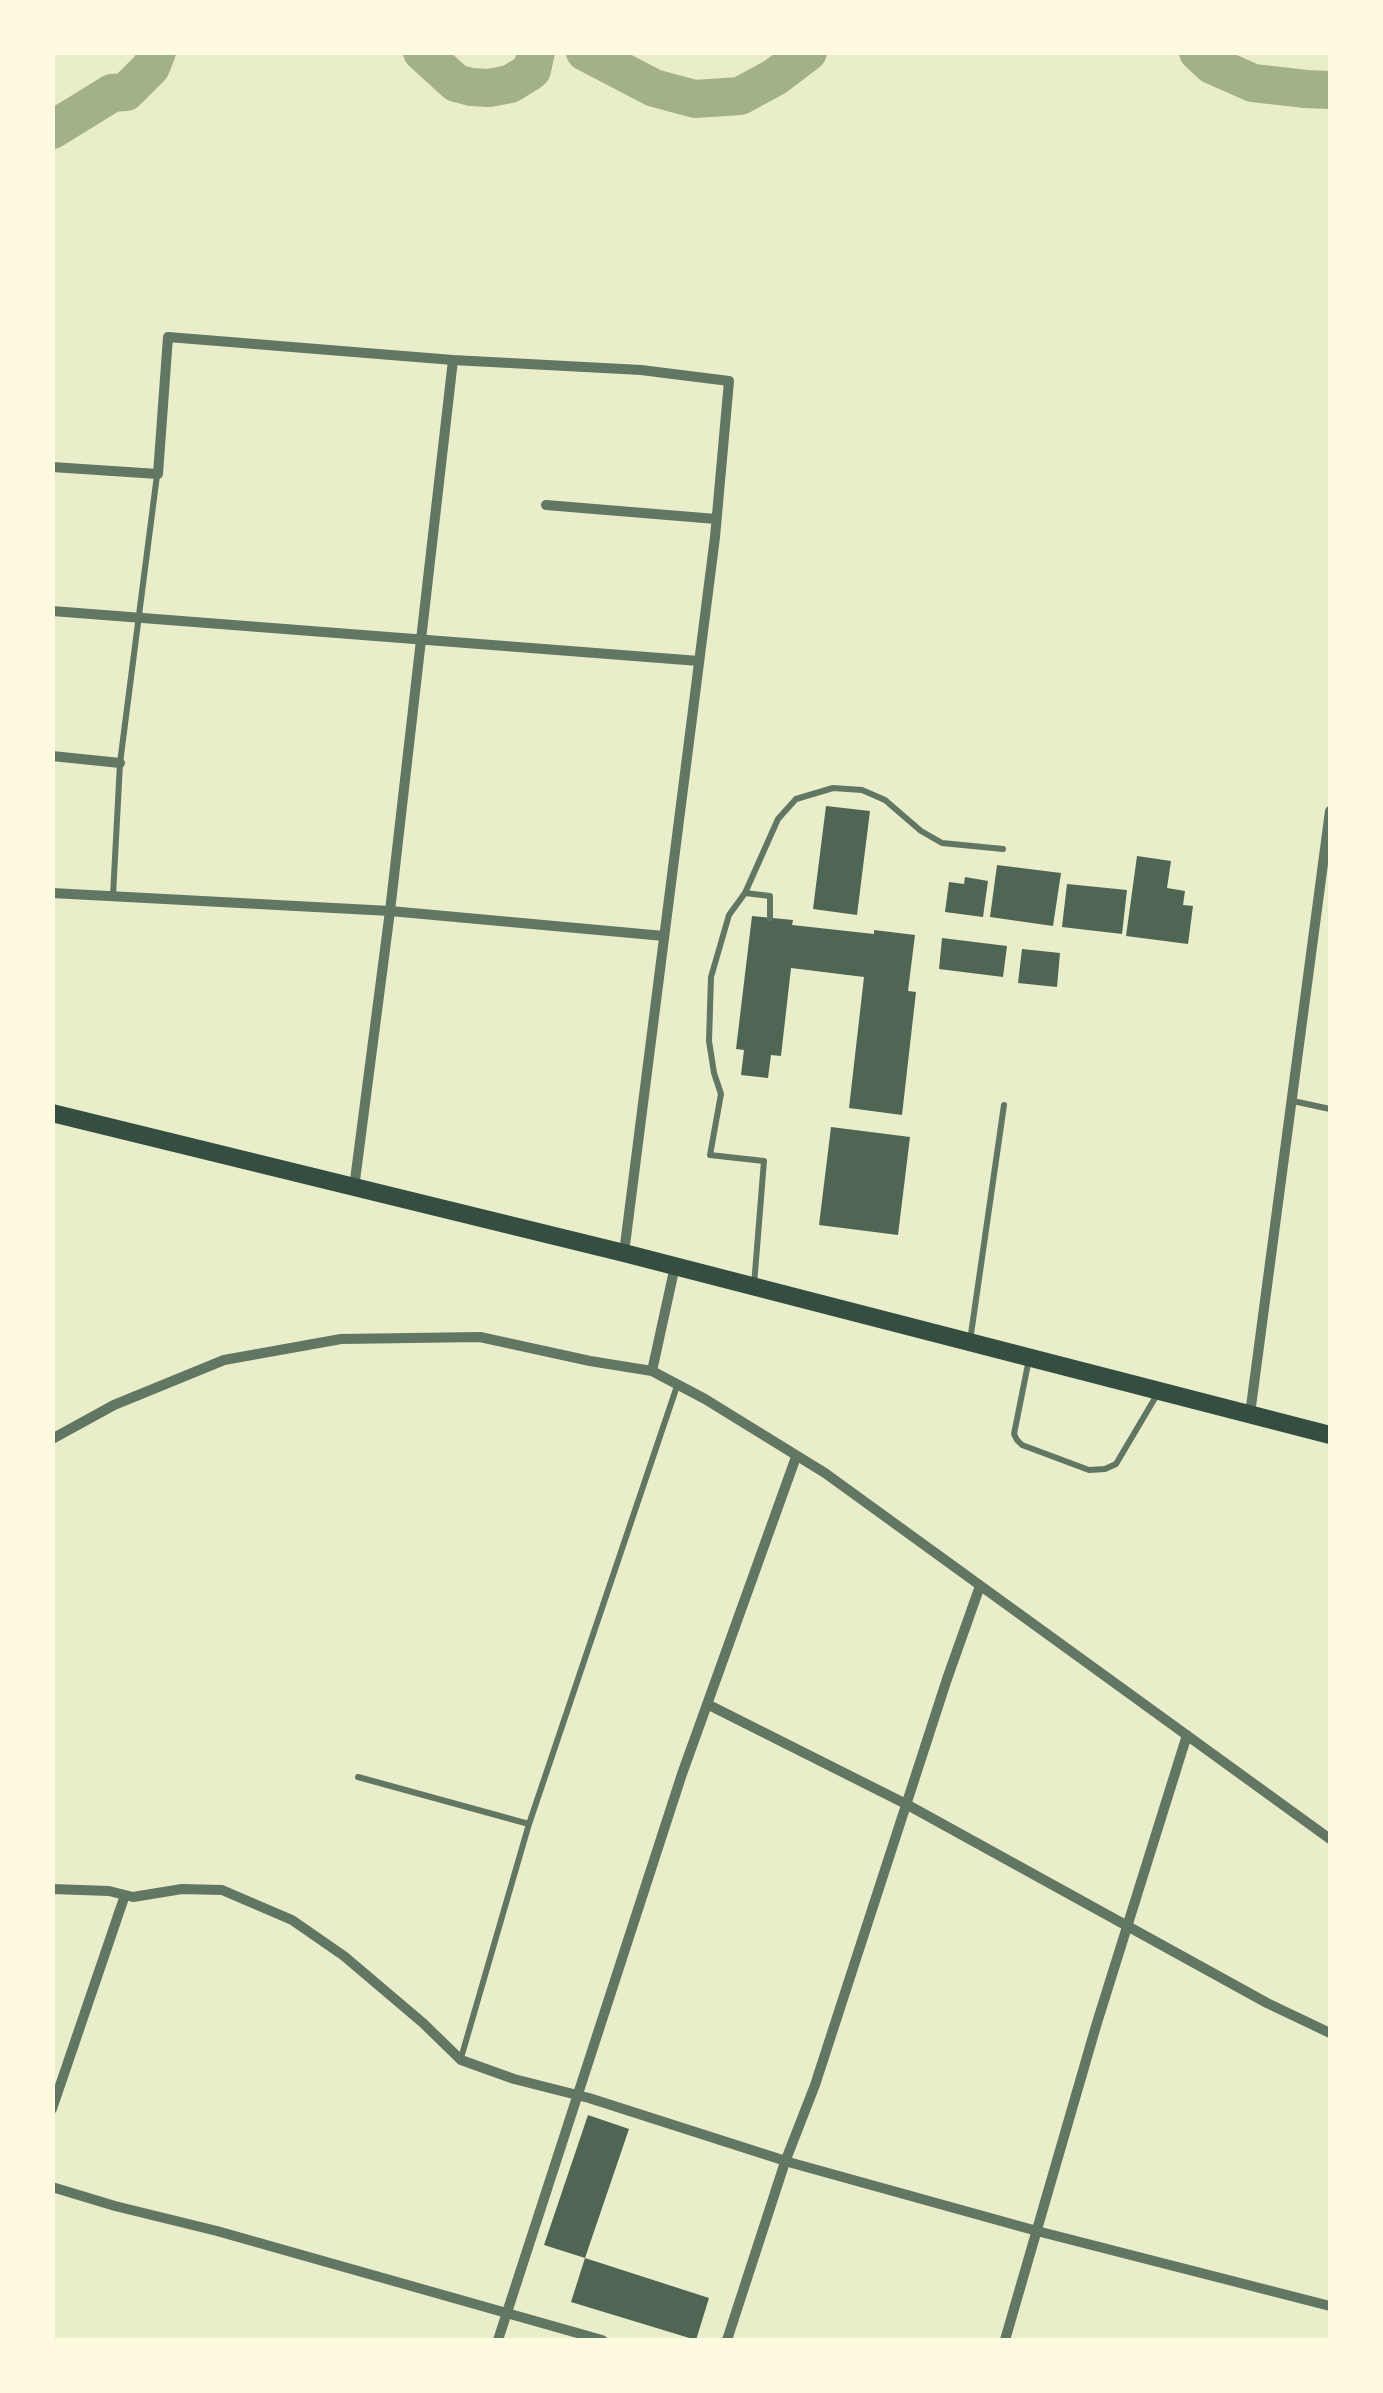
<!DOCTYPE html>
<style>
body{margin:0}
#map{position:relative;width:1383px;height:2393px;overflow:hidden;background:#e9edc9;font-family:"Alegreya Sans",sans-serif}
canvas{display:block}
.frame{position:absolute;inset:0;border:55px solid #fefae0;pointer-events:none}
</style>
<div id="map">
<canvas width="1383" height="2393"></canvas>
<div class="frame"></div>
</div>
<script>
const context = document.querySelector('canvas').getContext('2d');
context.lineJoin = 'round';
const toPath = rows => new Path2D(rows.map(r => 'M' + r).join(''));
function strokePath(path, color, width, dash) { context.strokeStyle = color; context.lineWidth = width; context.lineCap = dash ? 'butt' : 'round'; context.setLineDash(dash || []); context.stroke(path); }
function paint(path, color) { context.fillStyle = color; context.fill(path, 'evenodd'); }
strokePath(toPath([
 [422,52,456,83,471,87,489,88,510,84,528,73,532,70,536,52],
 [585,52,654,88,695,99,740,96,775,77,808,52],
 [1198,52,1212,65,1253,83,1306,89,1330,90],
 [52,130,112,93,126,92,151,67,157,52]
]), '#a3b18a', 38);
paint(toPath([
 [826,806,870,811,857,915,813,909],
 [1137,856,1171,861,1167,888,1185,891,1183,905,1193,906,1188,944,1126,936],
 [997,865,1061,873,1053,926,990,917],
 [965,877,988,881,983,917,945,912,949,882,964,884],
 [1067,884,1127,890,1122,934,1062,927],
 [752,916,793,920,792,925,874,934,874,930,915,935,908,991,916,992,902,1115,849,1108,864,977,791,968,781,1056,771,1055,768,1078,741,1075,744,1050,736,1049],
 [942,938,1007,946,1003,977,939,969],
 [1022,949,1060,953,1057,987,1018,983],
 [831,1127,910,1137,898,1235,819,1225],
 [588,2115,629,2129,585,2258,709,2298,696,2340,571,2302,585,2258,544,2245]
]), '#4f6655');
strokePath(toPath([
 [745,893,778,819,796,799,833,788,862,790,885,800,921,831,942,843,1003,849],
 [113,896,120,763,157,475],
 [1293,1101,1330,1109],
 [754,1285,764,1161,710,1155,721,1094,714,1073,709,1041,711,977,729,915,745,893,770,896,770,918],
 [970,1341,1004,1105],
 [1029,1359,1014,1434,1017,1440,1022,1445,1089,1470,1105,1469,1116,1464,1158,1393],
 [358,1777,529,1824,677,1386],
 [461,2058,529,1824]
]), '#617663', 6);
strokePath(toPath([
 [52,467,158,474,168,337,453,360,641,370,729,381,715,537,624,1253],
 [546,505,716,519],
 [52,611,699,661],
 [52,756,120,763],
 [52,893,390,911,664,936],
 [354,1188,390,911,453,360],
 [652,1371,675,1266],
 [1250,1414,1330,811],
 [52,1439,114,1405,224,1360,341,1339,480,1337,590,1361,652,1371,705,1399,825,1473,1330,1839],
 [707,1704,906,1804,1267,2003,1330,2033],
 [52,1889,109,1891,133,1897,182,1889,222,1890,292,1920,344,1956,423,2023,461,2060,514,2079,589,2098,792,2163,1037,2231,1330,2306],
 [52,2109,125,1895],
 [52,2187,115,2206,217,2231,602,2340],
 [498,2340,682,1774,796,1457],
 [727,2340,785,2162,815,2085,947,1679,980,1586],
 [1005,2340,1096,2026,1187,1735]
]), '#617663', 10);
strokePath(toPath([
 [52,1113,624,1253,1330,1435]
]), '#344e41', 18);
</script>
